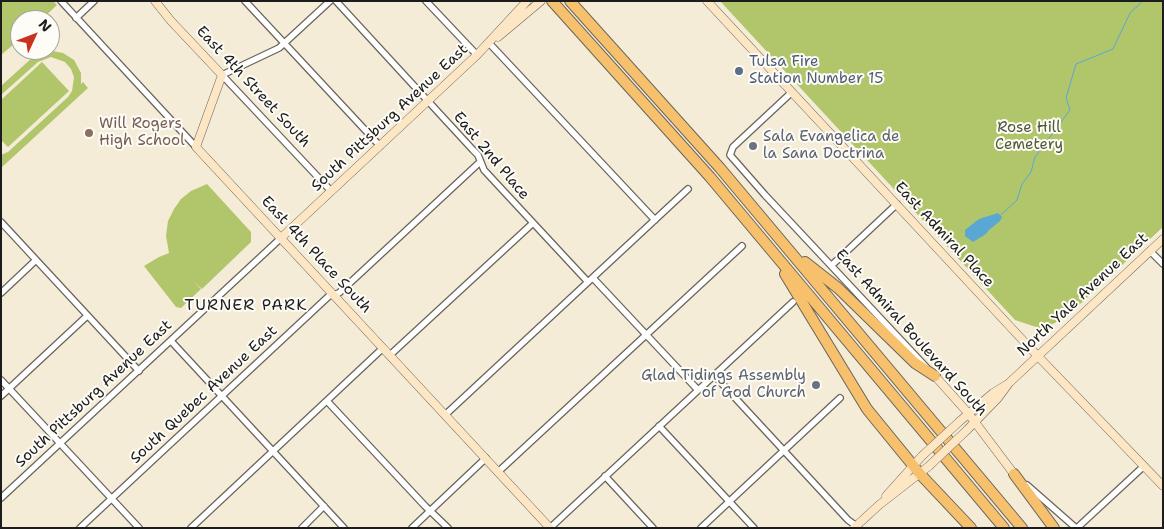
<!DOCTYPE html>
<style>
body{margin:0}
#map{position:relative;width:1164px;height:529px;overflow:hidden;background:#f5ecd7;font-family:"Shantell Sans",sans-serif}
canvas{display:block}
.frame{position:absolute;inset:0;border:2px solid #1c1c1c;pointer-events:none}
.north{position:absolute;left:10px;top:10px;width:50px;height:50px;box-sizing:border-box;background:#fdfcf7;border:1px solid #a3a29f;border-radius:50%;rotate:47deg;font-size:14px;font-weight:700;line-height:20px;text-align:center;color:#1c1c1c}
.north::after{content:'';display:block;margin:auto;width:18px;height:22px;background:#c8321e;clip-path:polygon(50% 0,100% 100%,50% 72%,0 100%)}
</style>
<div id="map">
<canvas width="1164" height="529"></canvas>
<div class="frame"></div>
<div class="north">N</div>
</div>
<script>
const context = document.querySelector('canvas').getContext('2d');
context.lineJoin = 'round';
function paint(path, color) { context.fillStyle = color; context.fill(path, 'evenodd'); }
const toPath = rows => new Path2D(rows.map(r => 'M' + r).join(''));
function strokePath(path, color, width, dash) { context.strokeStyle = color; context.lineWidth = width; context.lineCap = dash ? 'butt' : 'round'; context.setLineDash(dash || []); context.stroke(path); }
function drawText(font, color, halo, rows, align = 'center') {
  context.font = font + ' "Shantell Sans",sans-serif'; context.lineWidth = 4; context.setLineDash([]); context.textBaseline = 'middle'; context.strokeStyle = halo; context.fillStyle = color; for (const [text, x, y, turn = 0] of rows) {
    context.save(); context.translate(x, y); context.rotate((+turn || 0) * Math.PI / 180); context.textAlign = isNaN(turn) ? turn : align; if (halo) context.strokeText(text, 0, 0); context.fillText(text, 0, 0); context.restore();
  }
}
paint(toPath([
 [1,1,53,1,57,5,41,20,20,20,20,39,1,55],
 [720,1,1163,1,1163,227,1065,318,1042,329,1015,320],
 [47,50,63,53,74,60,81,73,81,84,83,82,88,88,1,168,1,155,8,152,68,97,72,91,74,77,71,69,65,62,51,57,38,62,1,95,1,86,33,57],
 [42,62,69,91,8,147,1,140,1,100],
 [207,184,251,232,251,242,202,289,193,281,201,289,181,308,176,307,144,266,159,257,169,253,166,236,168,221,174,209,181,199,191,191]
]), '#b1c66a');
paint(toPath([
 [998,213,1002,217,1000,221,989,230,986,234,973,242,965,236,965,230,979,219]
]), '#5aa7d3');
strokePath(toPath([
 [1001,215,1017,200,1022,184,1031,172,1035,157,1070,110,1066,98,1076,64,1113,49,1130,13,1143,1]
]), '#5aa7d3', 1);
const street = toPath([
 [61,1,196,147],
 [245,1,380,146],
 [330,1,279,48,222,75,331,191],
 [336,1,473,150,478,155,484,170,588,282],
 [426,1,477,55],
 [76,18,94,1],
 [489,43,655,220],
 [792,92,733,147,730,155,765,195,926,367],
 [1,222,139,371],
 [1150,251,1163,264],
 [832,265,897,204],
 [593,278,698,390],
 [1,293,36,260],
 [171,341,344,528],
 [390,355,533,223],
 [714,375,848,520,858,527],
 [1,380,139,528],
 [1,396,87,316],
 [327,401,425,506,448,528],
 [445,415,688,189],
 [659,426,754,528],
 [498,472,742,246],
 [605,476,653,528],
 [1027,485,1076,528],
 [1,498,281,238],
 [80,528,329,296,339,293,480,162],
 [191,528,383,348],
 [302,528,324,506],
 [412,528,486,458],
 [550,528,793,302],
 [701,528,840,398],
 [1077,528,1144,466]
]);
const secondary = toPath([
 [155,1,171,21,222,75,196,147,550,528],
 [707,1,1030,348,1163,486],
 [498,37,541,1],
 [281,238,477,55,527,1],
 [935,376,968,413,1014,474],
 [960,421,993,393,1006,385],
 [967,430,998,398,1009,383,1163,239],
 [886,496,922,456],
 [854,528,879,505,929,466]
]);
const highway = toPath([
 [552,1,710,177,1004,528],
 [570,1,720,168,1022,528],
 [805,262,838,288,915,363,935,376],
 [785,274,867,409,920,474,971,528],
 [1014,474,1054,528]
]);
strokePath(street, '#68655d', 8);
strokePath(secondary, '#68655d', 9);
strokePath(highway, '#68655d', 12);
strokePath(street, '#fff', 5.5);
strokePath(secondary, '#fce6c4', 8);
strokePath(highway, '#f7c06c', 10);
const secondaryBridge = toPath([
 [922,456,960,421],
 [929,466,967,430]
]);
strokePath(secondaryBridge, '#68655d', 9, []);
strokePath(secondaryBridge, '#fce6c4', 8);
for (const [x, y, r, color] of [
 [739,71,5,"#5c6f8a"],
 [89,133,5,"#8d6e63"],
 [753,146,5,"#6b7280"],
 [816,385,5,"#6b7280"]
]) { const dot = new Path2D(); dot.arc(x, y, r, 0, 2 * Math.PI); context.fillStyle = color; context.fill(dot); strokePath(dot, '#fdfcf7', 2); }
drawText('15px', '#4e5e75', '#fdfcf7', [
 ["Tulsa Fire",749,62],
 ["Station Number 15",749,79]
], 'left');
drawText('15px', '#1c1c1c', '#fdfcf7', [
 ["East 4th Street South",253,87,47],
 ["South Pittsburg Avenue East",390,118,-43],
 ["East 2nd Place",491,156,50],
 ["East Admiral Place",944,235,47],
 ["East 4th Place South",316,255,47],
 ["North Yale Avenue East",1083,295,-43],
 ["East Admiral Boulevard South",911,333,48],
 ["South Pittsburg Avenue East",94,394,-43],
 ["South Quebec Avenue East",204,395,-43]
]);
drawText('15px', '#785e54', '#fdfcf7', [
 ["Will Rogers",99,124],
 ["High School",99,141]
], 'left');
drawText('15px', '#505837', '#fdfcf7', [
 ["Rose Hill",1029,128],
 ["Cemetery",1029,145]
]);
drawText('15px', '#5b616d', '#fdfcf7', [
 ["Sala Evangelica de",763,137],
 ["la Sana Doctrina",763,154],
 ["Glad Tidings Assembly",806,376,"right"],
 ["of God Church",806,393,"right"]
], 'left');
context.letterSpacing = '1px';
drawText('16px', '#1c1c1c', '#fdfcf7', [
 ["TURNER PARK",246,306]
]);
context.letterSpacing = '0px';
</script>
